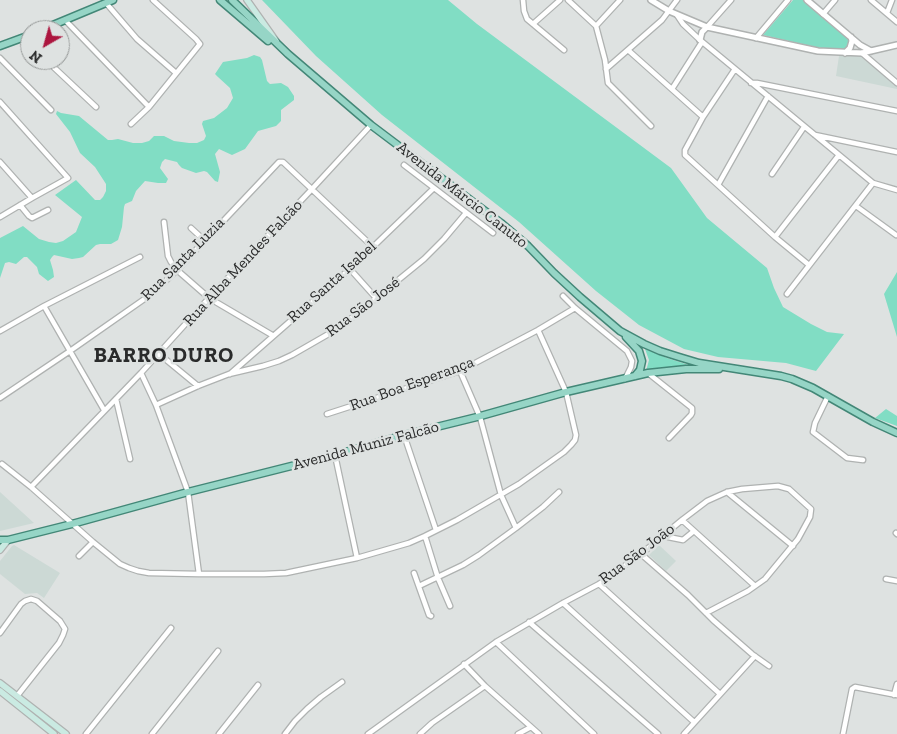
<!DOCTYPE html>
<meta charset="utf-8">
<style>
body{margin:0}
#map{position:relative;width:897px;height:734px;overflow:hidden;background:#dee2e1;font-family:"Zilla Slab",serif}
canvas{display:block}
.north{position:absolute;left:20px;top:20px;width:50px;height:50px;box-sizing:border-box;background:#dee2e1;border:1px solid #969998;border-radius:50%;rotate:218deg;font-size:14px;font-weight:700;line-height:20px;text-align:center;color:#2a2b2b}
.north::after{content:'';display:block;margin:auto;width:18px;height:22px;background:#ac163f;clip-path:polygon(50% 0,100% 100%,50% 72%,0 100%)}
</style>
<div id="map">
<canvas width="897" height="734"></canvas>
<div class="north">N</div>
</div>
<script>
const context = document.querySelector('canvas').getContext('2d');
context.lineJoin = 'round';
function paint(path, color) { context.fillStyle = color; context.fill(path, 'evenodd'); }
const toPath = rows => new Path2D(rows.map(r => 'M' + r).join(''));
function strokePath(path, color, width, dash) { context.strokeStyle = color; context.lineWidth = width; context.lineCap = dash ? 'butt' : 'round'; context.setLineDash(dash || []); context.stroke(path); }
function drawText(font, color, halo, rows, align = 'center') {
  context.font = font + ' "Zilla Slab",serif'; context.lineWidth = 5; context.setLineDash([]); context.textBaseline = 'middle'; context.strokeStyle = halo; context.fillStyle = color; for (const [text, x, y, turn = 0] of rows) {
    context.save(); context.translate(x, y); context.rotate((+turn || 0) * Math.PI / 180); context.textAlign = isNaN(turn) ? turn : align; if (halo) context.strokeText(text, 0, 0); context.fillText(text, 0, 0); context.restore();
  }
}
paint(toPath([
 [839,56,860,56,897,85,897,89,836,76],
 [0,493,0,492,34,523,0,531],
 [14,545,60,573,44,598,37,593,25,594,0,574,0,561,12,546],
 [659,545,676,561,666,571,649,555]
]), '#ccd9d5');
paint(toPath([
 [262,0,448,0,477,24,671,168,707,218,767,268,774,288,783,307,811,324,827,332,844,334,816,371,786,363,718,357,684,349,639,325,596,291,519,222,382,115,316,56],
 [793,0,803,0,847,35,850,41,850,47,845,51,815,47,763,35],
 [254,55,260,57,262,60,267,81,270,84,281,83,288,87,294,96,294,100,281,110,281,121,276,126,258,131,245,149,232,155,219,149,215,154,220,172,218,182,215,181,207,172,204,171,196,173,182,168,179,165,177,162,165,159,162,162,160,168,168,179,166,183,158,183,145,181,136,191,132,201,125,204,124,207,122,227,118,240,111,244,100,244,96,245,83,257,79,258,72,259,54,255,52,257,50,260,53,270,54,277,48,281,39,274,37,267,27,257,24,257,16,264,9,262,5,263,0,278,0,238,23,226,39,239,49,242,56,243,63,241,76,232,82,217,55,195,76,180,95,200,100,200,103,197,106,191,106,184,95,167,80,153,70,132,56,114,57,111,61,113,79,116,108,140,112,140,118,139,133,143,142,143,149,141,154,136,164,136,174,141,189,143,197,143,204,140,206,136,202,124,203,121,214,118,227,108,233,98,230,88,218,77,215,74,223,62,247,58],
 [897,272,897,337,884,294],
 [645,349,667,358,692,366,663,368,646,371,649,360],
 [886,409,897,416,897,426,875,418]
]), '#81ddc4');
const minor = toPath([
 [523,0,524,11,527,19,564,50],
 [568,0,596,26,605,60,608,83,651,126],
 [871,0,897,22],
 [106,3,137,39,176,73],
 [887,13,892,0],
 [823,14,835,0],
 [677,15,683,24,700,40,873,183,897,190],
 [65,20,149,107],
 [533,24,560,0],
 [596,26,620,0],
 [707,27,731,0],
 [23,38,30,45],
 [756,38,788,0],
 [628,50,703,117],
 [862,53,897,83],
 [0,58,51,110],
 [46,60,96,107],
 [606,69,662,20,677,0],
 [735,69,703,117,685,150,685,155,775,237,809,265],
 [751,83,757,83,897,111],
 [672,89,702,42],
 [0,102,68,178,32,198,0,217],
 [131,124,149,107,200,44,196,39,153,0],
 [815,135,897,152],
 [0,162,32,198],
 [404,165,493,233],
 [772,174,804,127],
 [718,185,768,96],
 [20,205,29,216,32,218,48,210],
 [856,206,896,235],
 [164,222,168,256,171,262,177,270,209,298,272,335],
 [191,228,204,240],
 [775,237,839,155],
 [350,269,376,298],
 [787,294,873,183],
 [563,296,575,308,627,351,632,361,631,367,625,379],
 [44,306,104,410],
 [0,331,44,306,140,257],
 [158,353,198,386],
 [460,371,480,417,501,495,516,528],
 [141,373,156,405,188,492,199,574],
 [648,373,692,408,692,413,691,415,669,438],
 [230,374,350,269,434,188],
 [828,396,815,423,813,432,847,458,863,460],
 [0,398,70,351,153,293,177,270,279,162,283,162,373,247],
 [116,399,130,459],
 [156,405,198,386,229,374,263,366,279,361,292,355,332,332,348,321,424,259,444,239,466,213],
 [327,414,460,371,538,330,575,308],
 [404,435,436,530],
 [335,455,357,558],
 [2,464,31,487,93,542,120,564,129,568,138,571,149,573,199,574,264,574,286,573,357,558,409,543,425,536,457,520,519,484,564,452,571,445,575,440,576,435,566,392,538,330],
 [31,487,141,373,209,298,312,189,371,125],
 [727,492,793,546],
 [682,520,755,586],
 [896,533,897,534],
 [425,536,438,578,450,606],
 [663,536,683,540,694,531],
 [641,554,688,595,713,620,752,654,769,666],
 [79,556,93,542],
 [414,573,429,615,431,616],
 [886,579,897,581],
 [599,584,720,694],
 [419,586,463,565,479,555,516,528,543,507,559,492],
 [563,603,694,722],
 [529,622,658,734],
 [0,633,21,604,25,601,31,599,37,601,60,621,65,629,63,635,59,643,17,696],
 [496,642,594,734],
 [464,664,485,686,539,734],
 [894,695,897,684],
 [86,734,171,628],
 [152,734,218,651],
 [219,734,258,685],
 [285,734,295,721,307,709,321,697,342,682],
 [368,734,496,642,563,603,599,584,641,554,682,520,707,501,727,492,742,489,778,486,789,489,811,509,810,517,798,539,765,579,748,591,706,613],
 [420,734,432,723,485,686],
 [518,734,531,727],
 [684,734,755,656],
 [843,734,852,689,855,687,897,695]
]);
const tertiary = toPath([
 [651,0,669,11,707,27,818,51,862,53,897,45],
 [807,0,860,45,871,51],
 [700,40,702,32,707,27],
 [845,53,850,48,852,41,851,37]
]);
const secondary = toPath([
 [247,0,276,41],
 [0,550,8,540],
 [0,683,66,734],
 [0,691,54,734]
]);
const primary = toPath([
 [220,0,268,41],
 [232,0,288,54,371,125,501,223,528,246,554,273,580,297,620,331,644,344,660,351,679,357,699,363,781,376,792,379,813,388,873,422,897,433],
 [41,30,113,0],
 [0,46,30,35],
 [626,337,639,351,642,361,640,370,635,376],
 [0,540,8,540,72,524,188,492,335,455,404,435,477,417,566,392,648,373,686,369,719,369]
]);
strokePath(minor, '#afb2b1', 7);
strokePath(tertiary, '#afb2b1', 8);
strokePath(secondary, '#afb2b1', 8);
strokePath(primary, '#438777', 9);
strokePath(minor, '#fff', 4.5);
strokePath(tertiary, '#fff', 5);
strokePath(secondary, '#caeae2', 5.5);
strokePath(primary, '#96d5c6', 6);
drawText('16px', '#2a2b2b', '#dee2e1', [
 ["Avenida Márcio Canuto",462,195,38],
 ["Rua Santa Luzia",183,259,-45],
 ["Rua Alba Mendes Falcão",243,263,-47],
 ["Rua Santa Isabel",332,282,-42],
 ["Rua São José",363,307,-37],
 ["Rua Boa Esperança",412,384,-20],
 ["Avenida Muniz Falcão",366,446,-15],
 ["Rua São João",637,554,-37]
]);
context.letterSpacing = '1px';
drawText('bold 21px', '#2a2b2b', '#dee2e1', [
 ["BARRO DURO",164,356]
]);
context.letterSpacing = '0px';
</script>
